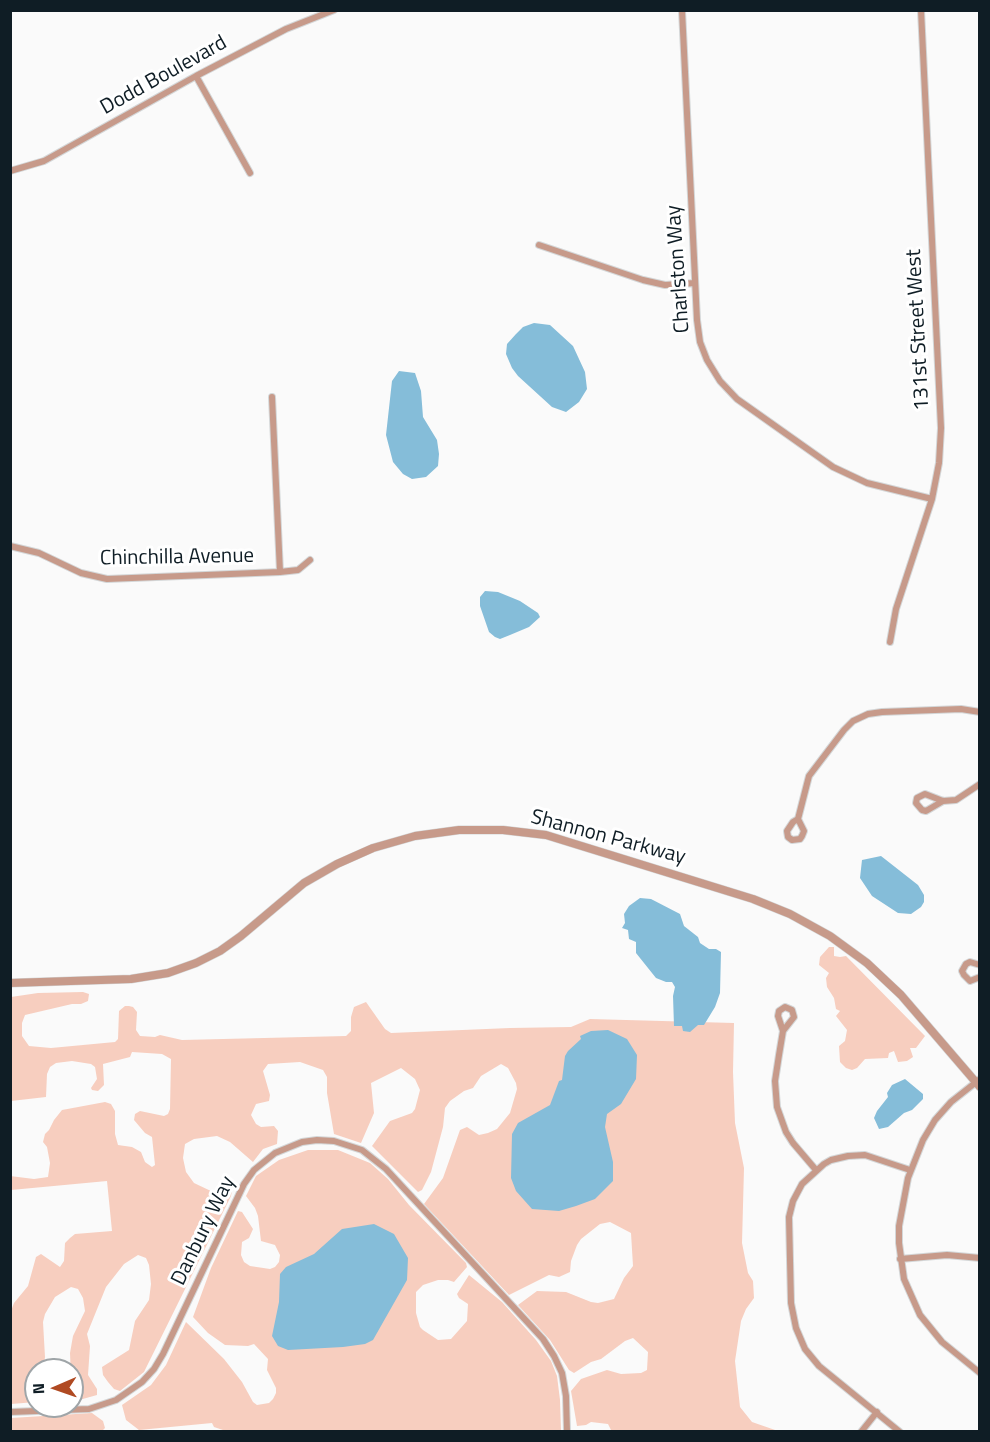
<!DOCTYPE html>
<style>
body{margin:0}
#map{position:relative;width:990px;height:1442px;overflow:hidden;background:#fafafa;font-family:"Titillium Web",sans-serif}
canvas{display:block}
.frame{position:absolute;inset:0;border:12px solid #0f1d25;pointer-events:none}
.north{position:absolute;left:24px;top:1358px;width:60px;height:60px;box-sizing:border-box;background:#fff;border:2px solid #9fa5a8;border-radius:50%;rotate:268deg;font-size:16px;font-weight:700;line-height:24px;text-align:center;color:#0f1d25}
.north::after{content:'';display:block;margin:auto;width:21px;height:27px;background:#b04a22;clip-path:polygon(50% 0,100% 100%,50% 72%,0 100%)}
</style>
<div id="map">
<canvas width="990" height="1442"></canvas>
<div class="frame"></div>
<div class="north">N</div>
</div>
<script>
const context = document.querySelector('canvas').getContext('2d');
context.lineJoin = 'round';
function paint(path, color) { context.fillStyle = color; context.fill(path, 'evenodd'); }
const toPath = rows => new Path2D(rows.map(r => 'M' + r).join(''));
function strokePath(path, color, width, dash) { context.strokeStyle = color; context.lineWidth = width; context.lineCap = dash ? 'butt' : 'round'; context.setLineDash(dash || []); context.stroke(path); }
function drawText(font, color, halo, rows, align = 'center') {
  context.font = font + ' "Titillium Web",sans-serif'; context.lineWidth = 6; context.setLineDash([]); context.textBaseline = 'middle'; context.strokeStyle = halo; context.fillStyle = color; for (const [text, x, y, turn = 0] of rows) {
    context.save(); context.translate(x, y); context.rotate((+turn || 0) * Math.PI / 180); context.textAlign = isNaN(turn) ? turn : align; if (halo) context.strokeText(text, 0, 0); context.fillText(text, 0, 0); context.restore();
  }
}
paint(toPath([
 [829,947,834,947,834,956,840,957,846,956,925,1036,916,1048,910,1048,913,1057,907,1061,898,1062,894,1051,889,1053,888,1058,865,1059,857,1068,852,1070,846,1068,840,1062,839,1046,845,1041,847,1030,836,1016,840,1011,836,1009,834,998,827,987,826,978,829,973,819,965,820,957],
 [83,992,89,994,88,1001,81,1004,72,1004,25,1015,22,1023,22,1036,29,1046,51,1048,115,1042,118,1039,119,1011,125,1006,129,1006,133,1007,137,1012,136,1030,140,1036,155,1037,160,1035,182,1040,346,1036,351,1031,351,1017,354,1007,366,1002,385,1029,391,1033,510,1028,571,1027,590,1019,734,1023,733,1072,735,1123,744,1168,742,1243,748,1273,753,1281,754,1298,746,1309,741,1321,735,1361,740,1407,752,1422,778,1431,612,1432,608,1424,591,1422,586,1425,577,1426,571,1391,581,1379,607,1370,621,1374,641,1373,647,1370,648,1352,633,1338,625,1341,601,1359,591,1362,574,1373,569,1370,550,1340,518,1305,537,1291,566,1292,591,1302,598,1303,614,1299,624,1278,633,1266,631,1233,610,1222,600,1224,581,1239,577,1245,571,1261,570,1272,559,1277,549,1275,509,1295,424,1204,443,1178,460,1130,467,1127,479,1135,488,1133,497,1129,510,1113,517,1089,516,1083,508,1068,501,1064,481,1076,473,1088,464,1091,450,1101,445,1108,443,1127,431,1172,422,1190,418,1192,372,1146,390,1121,412,1113,415,1109,420,1090,415,1079,401,1068,371,1083,374,1113,361,1143,334,1134,327,1093,327,1077,323,1070,300,1062,268,1064,263,1071,270,1095,269,1101,256,1104,251,1115,256,1124,261,1127,274,1126,278,1131,277,1144,263,1149,253,1162,230,1142,217,1136,194,1139,185,1144,183,1158,186,1172,194,1183,213,1192,230,1188,232,1190,231,1196,144,1372,120,1391,114,1389,108,1382,103,1375,102,1367,129,1350,135,1321,149,1300,151,1284,149,1265,146,1258,138,1255,124,1264,106,1287,87,1334,90,1346,88,1375,97,1389,97,1395,72,1402,70,1353,73,1336,85,1311,83,1298,78,1289,71,1287,55,1297,45,1314,43,1322,45,1357,43,1370,36,1370,36,1402,11,1404,11,1311,14,1303,28,1286,36,1257,41,1254,60,1267,64,1261,65,1243,70,1238,75,1234,112,1231,107,1181,11,1190,10,1176,34,1179,48,1177,50,1163,47,1147,43,1142,45,1134,49,1130,54,1120,62,1110,105,1102,111,1104,115,1111,115,1134,118,1145,132,1147,141,1152,145,1162,152,1167,155,1165,152,1137,145,1133,134,1120,135,1114,140,1111,164,1116,168,1114,170,1109,171,1059,162,1054,132,1052,130,1057,103,1064,104,1085,98,1091,92,1090,91,1088,97,1079,95,1067,91,1064,72,1061,56,1063,50,1067,47,1074,46,1097,11,1101,11,997,38,993],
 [308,1150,338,1150,370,1163,388,1179,409,1205,466,1263,467,1267,454,1282,448,1280,438,1280,423,1285,416,1292,416,1313,420,1327,423,1330,438,1340,451,1339,467,1321,468,1304,459,1298,457,1294,469,1275,502,1302,536,1340,551,1361,557,1376,560,1400,561,1431,229,1432,214,1427,212,1423,139,1430,126,1420,122,1405,151,1385,166,1365,186,1322,224,1359,242,1382,253,1402,257,1405,269,1403,273,1399,276,1393,276,1388,267,1370,268,1359,254,1344,248,1346,225,1345,208,1333,193,1317,211,1268,238,1211,242,1212,253,1229,249,1238,242,1242,241,1255,244,1262,250,1266,270,1269,275,1267,279,1262,280,1255,275,1245,261,1241,258,1216,255,1208,246,1196,256,1176,279,1160],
 [92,1413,103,1421,105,1428,102,1431,11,1431,11,1418]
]), '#f7cebf');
paint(toPath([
 [534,323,550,325,573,346,585,372,587,389,579,402,566,412,552,407,518,376,512,368,506,354,507,344,516,334,523,327],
 [399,371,415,373,421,391,423,417,437,440,439,454,438,466,426,477,412,479,403,474,393,462,386,435,392,381],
 [485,591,498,592,520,601,538,613,540,617,529,627,510,635,500,639,495,637,489,632,480,606,480,597],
 [881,856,918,885,924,895,924,902,921,907,911,914,898,913,872,896,860,878,862,860],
 [640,898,651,899,680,914,684,926,698,937,700,943,709,949,716,949,721,952,720,993,715,1007,704,1025,698,1025,690,1032,683,1031,682,1026,674,1026,673,996,675,987,672,982,666,982,656,978,636,953,636,942,629,939,628,930,622,928,625,923,624,914,629,906],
 [608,1030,627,1039,637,1055,636,1079,621,1104,607,1114,605,1127,613,1162,613,1181,595,1199,576,1206,559,1211,532,1209,516,1191,511,1178,512,1134,518,1123,550,1105,559,1081,562,1080,565,1056,568,1051,581,1039,580,1036,591,1031],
 [905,1079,923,1094,923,1099,912,1110,904,1113,888,1127,879,1129,874,1118,877,1111,888,1097,887,1093,892,1085],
 [374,1224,394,1234,408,1258,407,1280,373,1340,365,1344,343,1347,288,1350,278,1346,272,1336,279,1302,280,1274,286,1267,314,1254,342,1229]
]), '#85bdd9');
const minor = toPath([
 [682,10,697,320,700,342,707,360,720,381,737,399,833,467,867,483,932,499],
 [196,76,250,173],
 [10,171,44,161,196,76,286,29,334,10],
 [539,245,643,280,665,285,695,283],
 [272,397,280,572],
 [10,546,39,553,81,573,107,579,280,572,298,570,310,560],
 [890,642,896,609,932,499,939,463,941,428,921,10],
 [943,801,926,811,922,810,916,803,917,798,925,794,943,801,956,800,980,784],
 [798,819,793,822,787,831,788,837,792,840,800,839,802,836,804,831,798,819,809,776,844,730,853,721,868,714,882,712,961,709,980,712],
 [980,965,970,962,966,964,962,971,964,975,970,981,980,977],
 [783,1031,778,1016,779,1011,785,1007,792,1010,794,1017,783,1031,779,1055,775,1081,777,1107,786,1132,793,1143,816,1170],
 [980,1079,951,1102,935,1120,923,1140,908,1178,899,1226,899,1243,904,1279,920,1315,942,1342,980,1373],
 [900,1259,947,1255,980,1258],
 [10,1412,89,1409,116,1400,142,1382,154,1369,163,1354,244,1184,254,1170,275,1153,302,1142,317,1140,334,1141,362,1150,386,1169,543,1339,554,1356,562,1373,566,1396,567,1432],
 [861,1432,877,1412],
 [900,1432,819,1366,805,1349,796,1328,791,1303,789,1217,793,1201,802,1184,824,1164,831,1160,848,1156,865,1155,910,1170]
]);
const tertiary = toPath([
 [10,983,131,979,168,973,196,963,220,951,241,936,304,883,337,864,373,848,415,836,459,830,503,830,546,835,753,899,790,914,830,936,867,963,901,995,980,1087]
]);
strokePath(minor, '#d4d7d8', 8);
strokePath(tertiary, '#d4d7d8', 9);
strokePath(minor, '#c79a8a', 6);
strokePath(tertiary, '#c79a8a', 8);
drawText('21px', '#0f1d25', '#fff', [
 ["Dodd Boulevard",164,76,-29],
 ["Charlston Way",679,269,-94],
 ["131st Street West",919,330,-93],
 ["Chinchilla Avenue",177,558,-1],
 ["Shannon Parkway",608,838,15],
 ["Danbury Way",204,1231,-64]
]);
</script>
